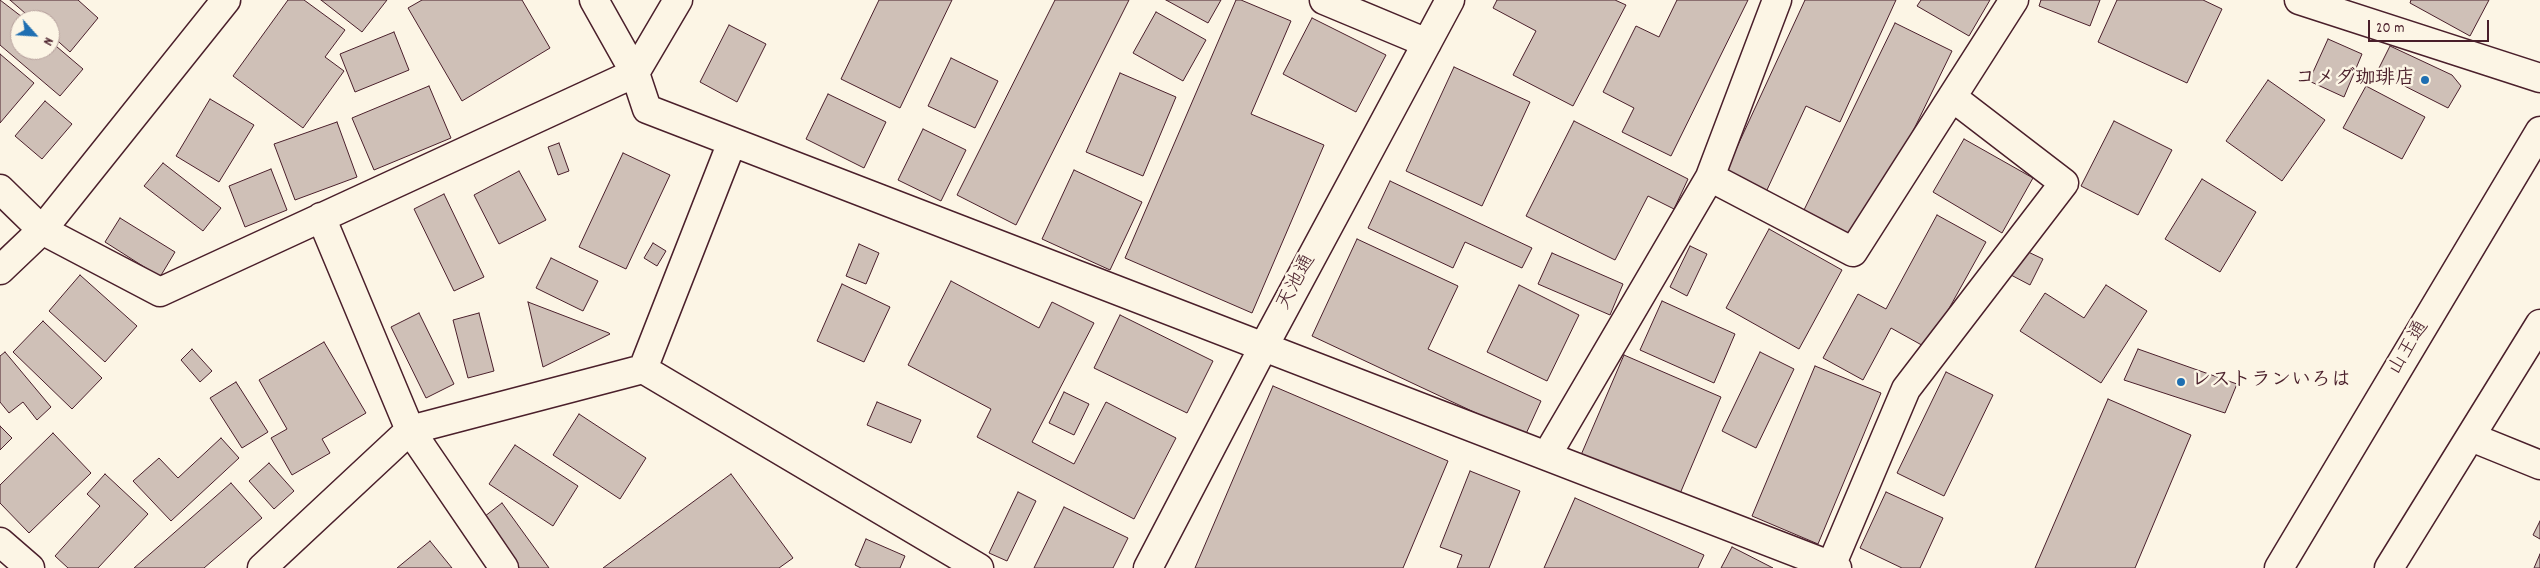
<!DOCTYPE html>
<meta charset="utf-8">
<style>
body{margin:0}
#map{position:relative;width:2540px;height:568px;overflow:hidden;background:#fcf5e5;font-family:Dekko,sans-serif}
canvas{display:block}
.north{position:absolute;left:10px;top:10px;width:50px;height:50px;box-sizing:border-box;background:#fcf5e5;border:1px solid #b59f9b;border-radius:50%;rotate:116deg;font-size:14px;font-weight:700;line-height:20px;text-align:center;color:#4a1f2b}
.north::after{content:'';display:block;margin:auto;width:18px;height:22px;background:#1f6fb2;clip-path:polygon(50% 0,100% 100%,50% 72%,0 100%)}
.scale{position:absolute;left:2368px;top:20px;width:121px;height:22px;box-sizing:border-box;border:2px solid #4a1f2b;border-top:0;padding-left:6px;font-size:15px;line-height:18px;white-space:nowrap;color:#4a1f2b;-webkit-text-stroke:4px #fcf5e5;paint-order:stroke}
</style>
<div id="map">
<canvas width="2540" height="568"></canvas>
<div class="north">N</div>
<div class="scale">20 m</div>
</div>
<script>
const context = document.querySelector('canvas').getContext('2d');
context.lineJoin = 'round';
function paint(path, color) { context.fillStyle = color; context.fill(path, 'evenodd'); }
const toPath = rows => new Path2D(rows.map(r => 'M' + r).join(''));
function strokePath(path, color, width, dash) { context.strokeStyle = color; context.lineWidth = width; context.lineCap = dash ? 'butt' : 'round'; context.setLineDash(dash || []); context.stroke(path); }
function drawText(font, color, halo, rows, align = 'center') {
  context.font = font + ' Dekko,"Klee One",sans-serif'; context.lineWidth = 5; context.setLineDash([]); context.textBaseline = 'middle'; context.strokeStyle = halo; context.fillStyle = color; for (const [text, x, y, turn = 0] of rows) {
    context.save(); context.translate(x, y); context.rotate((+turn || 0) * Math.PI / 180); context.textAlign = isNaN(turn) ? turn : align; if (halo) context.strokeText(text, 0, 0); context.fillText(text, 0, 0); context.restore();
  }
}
const building = toPath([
 [0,0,26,20,20,20,20,50,50,50,50,41,83,69,60,96,0,45,0,0],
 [10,0,78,0,98,18,70,52,50,34,50,20,33,20,10,0],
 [288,0,304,0,345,30,325,57,344,71,303,128,233,76,288,0],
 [321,0,387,0,362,32,321,0],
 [422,0,522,0,550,48,462,101,408,8,422,0],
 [879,0,952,0,900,108,841,79,879,0],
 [1055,0,1129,0,1016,225,957,195,1055,0],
 [1166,0,1221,0,1208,23,1166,0],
 [1236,0,1241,0,1291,21,1251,114,1324,145,1252,313,1125,258,1236,0],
 [1497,0,1615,0,1626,5,1573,106,1513,75,1536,31,1493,8,1497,0],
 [1677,0,1748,0,1671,156,1622,132,1634,108,1603,92,1636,26,1659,37,1677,0],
 [1805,0,1896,0,1840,122,1806,106,1766,192,1725,173,1805,0],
 [1921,0,1990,0,1969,36,1917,6,1921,0],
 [2041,0,2100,0,2090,26,2039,6,2041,0],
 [2117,0,2203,0,2222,9,2187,83,2098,42,2117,0],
 [2411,0,2489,0,2470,36,2410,3,2411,0],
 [1156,12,1206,40,1183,81,1133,53,1156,12],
 [1312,18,1386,55,1356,112,1283,74,1312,18],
 [1895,23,1952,51,1860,240,1803,212,1895,23],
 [729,25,766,44,737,102,700,82,729,25],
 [394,32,409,70,355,92,340,54,394,32],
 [2328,39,2362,54,2344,97,2309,81,2328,39],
 [2390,46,2452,75,2461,86,2448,108,2377,72,2390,46],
 [0,54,34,83,0,123,0,54],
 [951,58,998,81,975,128,928,106,951,58],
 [1454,67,1530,102,1482,206,1406,171,1454,67],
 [1120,73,1176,97,1143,176,1086,152,1120,73],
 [2268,80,2325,120,2282,181,2226,141,2268,80],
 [429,86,451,138,374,170,352,118,429,86],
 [2366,86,2425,117,2402,159,2343,128,2366,86],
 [828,94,886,122,864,168,806,139,828,94],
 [210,99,254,125,219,182,176,156,210,99],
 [45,101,72,124,42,159,15,136,45,101],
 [1574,121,1688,179,1674,209,1648,196,1615,260,1526,216,1574,121],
 [2114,121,2172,150,2138,215,2081,186,2114,121],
 [337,122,357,177,295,200,274,144,337,122],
 [923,129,966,150,941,201,898,180,923,129],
 [1964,139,2033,178,2002,233,1933,192,1964,139],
 [559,143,569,171,558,175,548,147,559,143],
 [623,153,670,175,626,269,579,247,623,153],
 [163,163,221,208,203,231,144,186,163,163],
 [271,169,287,210,245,227,229,186,271,169],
 [1074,170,1142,202,1110,270,1042,239,1074,170],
 [519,171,546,220,499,244,474,195,519,171],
 [2202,179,2256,212,2220,272,2165,239,2202,179],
 [1390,181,1532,248,1522,268,1465,242,1453,268,1368,228,1390,181],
 [444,194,484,277,454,291,414,209,444,194],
 [1937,215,1986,242,1927,348,1891,328,1863,380,1823,358,1858,294,1886,309,1937,215],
 [120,218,175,252,160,277,105,242,120,218],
 [1769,229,1842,270,1799,349,1726,308,1769,229],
 [1357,239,1458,286,1428,349,1541,401,1525,436,1312,336,1357,239],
 [653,243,666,251,657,266,644,258,653,243],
 [859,244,879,253,866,284,846,276,859,244],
 [1690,246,1707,254,1687,296,1670,287,1690,246],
 [2024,250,2043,259,2030,285,2011,275,2024,250],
 [1552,253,1623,284,1610,315,1538,284,1552,253],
 [551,258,598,281,583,311,536,288,551,258],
 [80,275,137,326,105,362,49,311,80,275],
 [951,281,1039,328,1052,302,1094,323,1032,442,1074,464,1106,402,1176,438,1134,519,977,437,991,409,908,365,951,281],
 [842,284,890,307,864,362,817,341,842,284],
 [1519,285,1579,315,1547,381,1487,352,1519,285],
 [2106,285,2147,311,2101,383,2020,331,2045,293,2084,318,2106,285],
 [1662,301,1735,334,1714,383,1640,350,1662,301],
 [528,302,609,333,610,334,543,367,528,302],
 [419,313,454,384,426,398,391,327,419,313],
 [479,313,494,371,468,378,453,320,479,313],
 [1120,315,1213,361,1187,413,1094,368,1120,315],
 [43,321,102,378,72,409,13,352,43,321],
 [324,342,366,413,322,439,330,453,292,475,271,438,287,429,259,380,324,342],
 [192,349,212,371,200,382,181,360,192,349],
 [2138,349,2237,384,2225,413,2124,380,2138,349],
 [5,352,51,407,37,420,23,402,9,413,0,402,0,356,5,352],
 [1760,352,1794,369,1756,448,1722,431,1760,352],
 [1624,355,1721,397,1679,496,1581,455,1624,355],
 [1815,366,1881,393,1818,544,1752,516,1815,366],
 [1946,372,1993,395,1944,496,1897,473,1946,372],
 [236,382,268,432,242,448,210,398,236,382],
 [1273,386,1448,461,1403,568,1195,568,1273,386],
 [1064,392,1089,404,1074,435,1049,423,1064,392],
 [2108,399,2191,435,2135,568,2035,568,2108,399],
 [877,402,921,420,911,443,867,425,877,402],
 [579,414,646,458,620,499,553,455,579,414],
 [0,426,12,438,0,450,0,426],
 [53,433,91,473,29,533,0,503,0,485,53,433],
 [221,438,239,458,171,521,133,481,159,458,178,478,221,438],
 [515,445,578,486,553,526,489,484,515,445],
 [269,463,294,491,274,509,249,481,269,463],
 [1470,471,1520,491,1489,568,1457,568,1462,555,1440,547,1470,471],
 [105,474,148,514,98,568,68,568,55,556,100,506,87,494,105,474],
 [731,474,793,558,779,568,603,568,731,474],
 [231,483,262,518,204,568,134,568,231,483],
 [1018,492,1036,501,1007,561,989,553,1018,492],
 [1886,492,1943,518,1920,568,1902,568,1860,548,1886,492],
 [1575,498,1704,555,1698,568,1544,568,1575,498],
 [502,503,549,568,514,568,480,520,502,503],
 [1064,507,1128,538,1113,568,1034,568,1064,507],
 [2540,521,2540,539,2533,535,2540,521],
 [866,539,905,556,900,568,861,568,855,565,866,539],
 [430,541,452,568,397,568,430,541],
 [1732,547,1773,568,1721,568,1732,547],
 [2540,554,2540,568,2534,568,2540,554]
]);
paint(building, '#cfc0b7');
strokePath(building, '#4a1f2b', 1);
const minor = toPath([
 [594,0,635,73,647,109,1837,568],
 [1324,0,1427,43],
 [2299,0,2540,78],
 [732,142,643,369,979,568],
 [1710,177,1853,252,2014,0],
 [0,189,42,230,160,292,635,73,678,0],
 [321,217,410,430,504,568],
 [0,270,42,230,226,0],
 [2471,437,2540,465],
 [1547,455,1710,177,1777,0],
 [0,542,30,568],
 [1831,566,1906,389,2064,183,1952,97],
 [262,568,410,430,643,369],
 [1148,568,1264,346,1450,0]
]);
const major = toPath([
 [2279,568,2540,131],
 [2389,568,2540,324]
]);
strokePath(minor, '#4a1f2b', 31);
strokePath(major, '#4a1f2b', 31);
strokePath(minor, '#fcf5e5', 28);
strokePath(major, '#fcf5e5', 28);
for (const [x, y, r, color] of [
 [2425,80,5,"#1f6fb2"],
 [2181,382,5,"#1f6fb2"]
]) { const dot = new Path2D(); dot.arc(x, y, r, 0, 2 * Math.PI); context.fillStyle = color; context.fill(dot); strokePath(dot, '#fcf5e5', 2); }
drawText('bold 20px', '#4a1f2b', '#fcf5e5', [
 ["コメダ珈琲店",2415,80],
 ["レストランいろは",2191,382,"left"]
], 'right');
drawText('20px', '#4a1f2b', '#fcf5e5', [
 ["天池通",1298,283,-62],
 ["山王通",2410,349,-59]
]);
</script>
